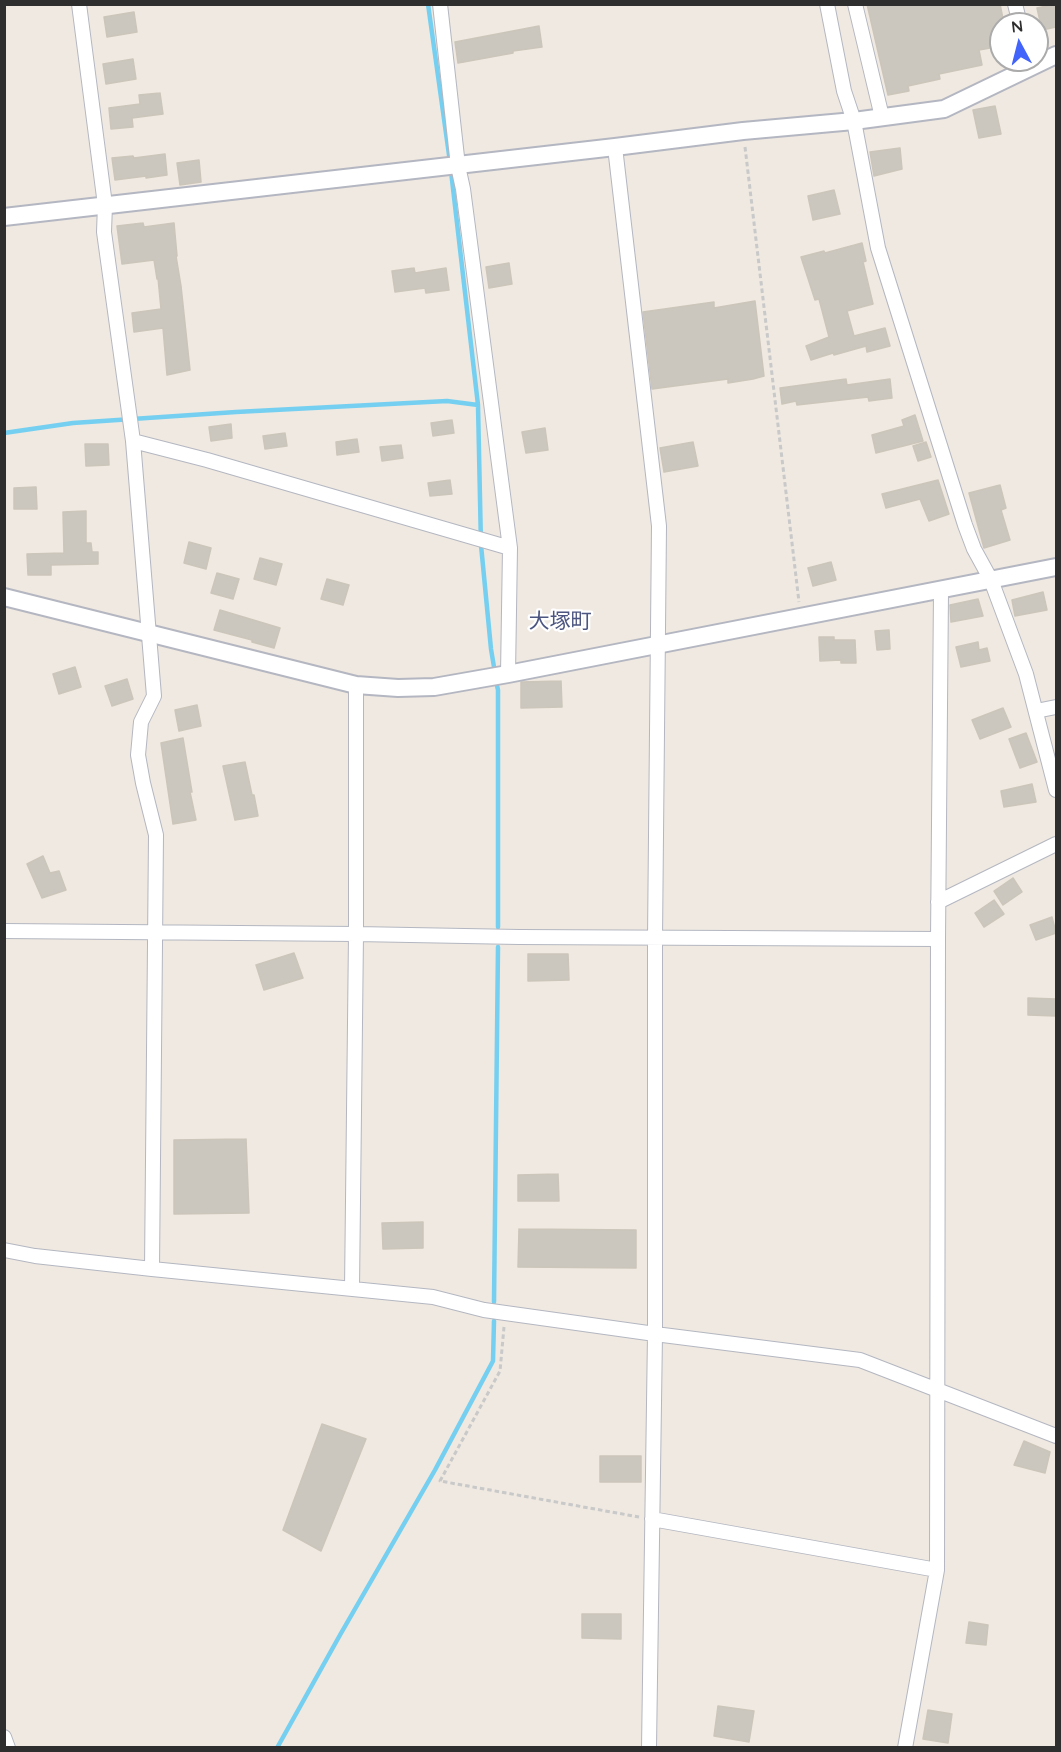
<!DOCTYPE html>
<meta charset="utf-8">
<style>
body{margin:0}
#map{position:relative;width:1061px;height:1752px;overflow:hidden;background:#efe9e1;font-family:Quicksand,sans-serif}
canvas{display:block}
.frame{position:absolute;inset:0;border:6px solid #2e2e2e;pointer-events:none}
.north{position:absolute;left:989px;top:12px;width:60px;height:60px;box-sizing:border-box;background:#fff;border:2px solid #ababab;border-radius:50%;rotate:353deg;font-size:16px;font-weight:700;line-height:24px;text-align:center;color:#2e2e2e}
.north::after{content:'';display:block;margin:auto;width:21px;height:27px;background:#4264fb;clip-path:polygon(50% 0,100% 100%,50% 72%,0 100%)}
</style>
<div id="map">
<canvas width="1061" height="1752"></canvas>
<div class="frame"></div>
<div class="north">N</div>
</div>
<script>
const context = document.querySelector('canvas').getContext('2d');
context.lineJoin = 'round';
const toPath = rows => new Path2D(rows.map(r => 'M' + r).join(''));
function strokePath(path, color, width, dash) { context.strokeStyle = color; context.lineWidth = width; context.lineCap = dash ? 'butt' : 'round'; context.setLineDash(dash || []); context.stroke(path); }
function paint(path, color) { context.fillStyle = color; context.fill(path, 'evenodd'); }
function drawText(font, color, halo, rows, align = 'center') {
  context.font = font + ' Quicksand,"Noto Sans JP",sans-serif'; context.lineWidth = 4.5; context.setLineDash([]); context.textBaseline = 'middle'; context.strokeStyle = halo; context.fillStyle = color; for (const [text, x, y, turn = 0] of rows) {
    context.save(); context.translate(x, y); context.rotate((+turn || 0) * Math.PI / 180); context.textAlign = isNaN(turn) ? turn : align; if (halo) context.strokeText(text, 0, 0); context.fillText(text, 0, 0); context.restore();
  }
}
strokePath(toPath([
 [428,4,450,162],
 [451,171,478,405,481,545,491,649,495,673],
 [4,433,73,423,236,412,447,401,478,405],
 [496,681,498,690,498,927],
 [494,1302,498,947],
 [277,1748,340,1635,435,1470,493,1361,494,1321]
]), '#75cff0', 4.5);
const building = toPath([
 [867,4,1000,4,1004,24,1001,24,1001,46,979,50,982,65,939,74,940,79,908,86,909,91,888,95,867,4],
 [1056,4,1056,27,1042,30,1037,8,1056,4],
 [134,12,137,32,107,37,104,17,134,12],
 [539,26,542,47,513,51,513,53,458,63,455,42,539,26],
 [133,59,136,79,106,84,103,64,133,59],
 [160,93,163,114,132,118,133,127,111,129,109,108,140,104,139,95,160,93],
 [995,106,1001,134,979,138,973,110,995,106],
 [900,148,902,169,874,176,870,152,900,148],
 [165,154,167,175,146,178,146,176,115,180,112,158,133,156,134,158,165,154],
 [199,160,201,182,180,185,177,163,199,160],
 [834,190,840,214,813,220,808,196,834,190],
 [143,223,144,227,174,223,177,256,176,256,181,286,190,370,167,375,163,328,134,332,132,313,161,309,158,278,157,279,154,260,122,264,117,226,143,223],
 [862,243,866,261,863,262,873,304,847,311,854,336,885,328,890,346,867,352,866,346,834,355,833,353,811,360,806,346,829,337,819,299,815,300,801,257,824,251,825,253,862,243],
 [509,263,512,284,489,288,486,267,509,263],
 [414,268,415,273,446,268,449,290,426,293,425,288,395,292,392,271,414,268],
 [755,301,764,376,753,379,728,383,728,379,652,389,643,312,714,302,714,308,755,301],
 [846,379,847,385,890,379,892,398,869,401,868,397,797,405,796,401,782,404,780,388,846,379],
 [915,415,923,441,876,453,872,435,904,426,902,420,915,415],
 [452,420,454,433,433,436,431,423,452,420],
 [231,424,232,438,211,441,209,427,231,424],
 [545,428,548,450,526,453,522,432,545,428],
 [285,433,287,446,265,449,263,436,285,433],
 [357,439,359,452,337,455,336,442,357,439],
 [693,442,698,466,664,472,660,448,693,442],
 [926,442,931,457,918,461,913,446,926,442],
 [85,444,108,444,109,465,86,466,85,444],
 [401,445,403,458,382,461,380,447,401,445],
 [450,480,452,494,430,496,428,483,450,480],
 [938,480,949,514,929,521,920,499,886,508,882,494,938,480],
 [1000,485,1006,508,1001,510,1010,540,984,548,969,493,1000,485],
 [36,487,37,509,14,509,14,488,36,487],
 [86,511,86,543,91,543,92,552,98,552,98,564,51,565,51,575,28,575,27,554,64,553,63,512,86,511],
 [189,542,211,548,206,569,184,563,189,542],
 [260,558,282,564,276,585,254,579,260,558],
 [831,562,836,580,813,586,808,568,831,562],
 [217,573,239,579,233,599,211,593,217,573],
 [327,579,349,585,343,605,321,599,327,579],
 [1043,592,1047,610,1015,616,1012,600,1043,592],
 [978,599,983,616,951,622,950,605,978,599],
 [220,610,280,628,274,648,252,642,252,640,214,630,220,610],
 [889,630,890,649,877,650,875,631,889,630],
 [819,637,834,637,834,640,855,640,856,663,841,663,841,660,820,661,819,637],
 [978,642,979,650,987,648,990,661,961,667,956,647,978,642],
 [75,667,81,687,59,694,53,674,75,667],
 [127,679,133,699,112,706,105,686,127,679],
 [561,681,562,707,521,708,521,682,561,681],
 [197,705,201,726,179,731,175,710,197,705],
 [1003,708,1011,727,980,739,972,720,1003,708],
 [1026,733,1037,762,1020,768,1009,739,1026,733],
 [183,738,192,792,190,792,196,820,173,824,161,743,183,738],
 [245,762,252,795,254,795,258,816,235,820,223,766,245,762],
 [1032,784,1036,802,1004,807,1001,791,1032,784],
 [43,856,50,873,59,871,66,890,42,898,27,864,43,856],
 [1013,878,1022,892,1003,905,994,891,1013,878],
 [994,900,1004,914,984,927,975,913,994,900],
 [1052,917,1056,933,1036,940,1030,925,1052,917],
 [294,953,303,978,264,990,256,965,294,953],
 [528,954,568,954,569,980,528,981,528,954],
 [1028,998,1056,999,1056,1016,1028,1015,1028,998],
 [246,1139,249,1213,174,1214,174,1140,246,1139],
 [558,1174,559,1201,518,1201,518,1175,558,1174],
 [423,1222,423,1248,383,1249,382,1223,423,1222],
 [519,1229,636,1230,636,1268,518,1267,519,1229],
 [322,1424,366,1439,321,1551,283,1530,322,1424],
 [1024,1441,1050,1452,1045,1473,1014,1465,1024,1441],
 [600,1456,641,1456,641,1482,600,1482,600,1456],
 [582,1614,621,1614,621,1639,582,1638,582,1614],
 [969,1622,988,1625,986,1645,966,1643,969,1622],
 [718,1706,754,1711,749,1742,714,1736,718,1706],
 [928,1710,952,1714,948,1743,923,1739,928,1710]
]);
paint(building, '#cbc7bf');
strokePath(building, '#cbc5ba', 1.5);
const minor = toPath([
 [79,4,105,205,104,232,133,441,154,696,141,722,138,755,143,783,156,835,152,1269],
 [440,4,458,166,463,189,510,548,508,674],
 [827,4,844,91,854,121,878,248,965,525,974,549,991,580,1026,674,1056,790],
 [855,4,882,117],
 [1015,4,1020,24],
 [615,147,659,526,655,938,655,1334,649,1748],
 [133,441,207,460,510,548],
 [1036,711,1056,707],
 [938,902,1056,844],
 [4,931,356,934,519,937,938,939],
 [4,1250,35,1256,152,1269,433,1297,484,1310,655,1334,860,1360,1056,1436],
 [352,1289,356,934,356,685],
 [652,1519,937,1570],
 [4,1737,8,1748],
 [905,1748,937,1570,938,939,941,591]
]);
const tertiary = toPath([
 [4,217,615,147,743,131,854,121,944,109,1056,55],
 [4,597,356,685,398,688,434,687,508,674,1056,567]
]);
strokePath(minor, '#b4b7c1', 16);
strokePath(tertiary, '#b4b7c1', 20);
strokePath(toPath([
 [745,147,799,602],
 [504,1327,500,1371,440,1481,639,1517]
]), '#c9c9c9', 3, [4.5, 3]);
strokePath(minor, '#fff', 14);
strokePath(tertiary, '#fff', 16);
drawText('21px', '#4d5680', '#fff', [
 ["大塚町",560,622]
]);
</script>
